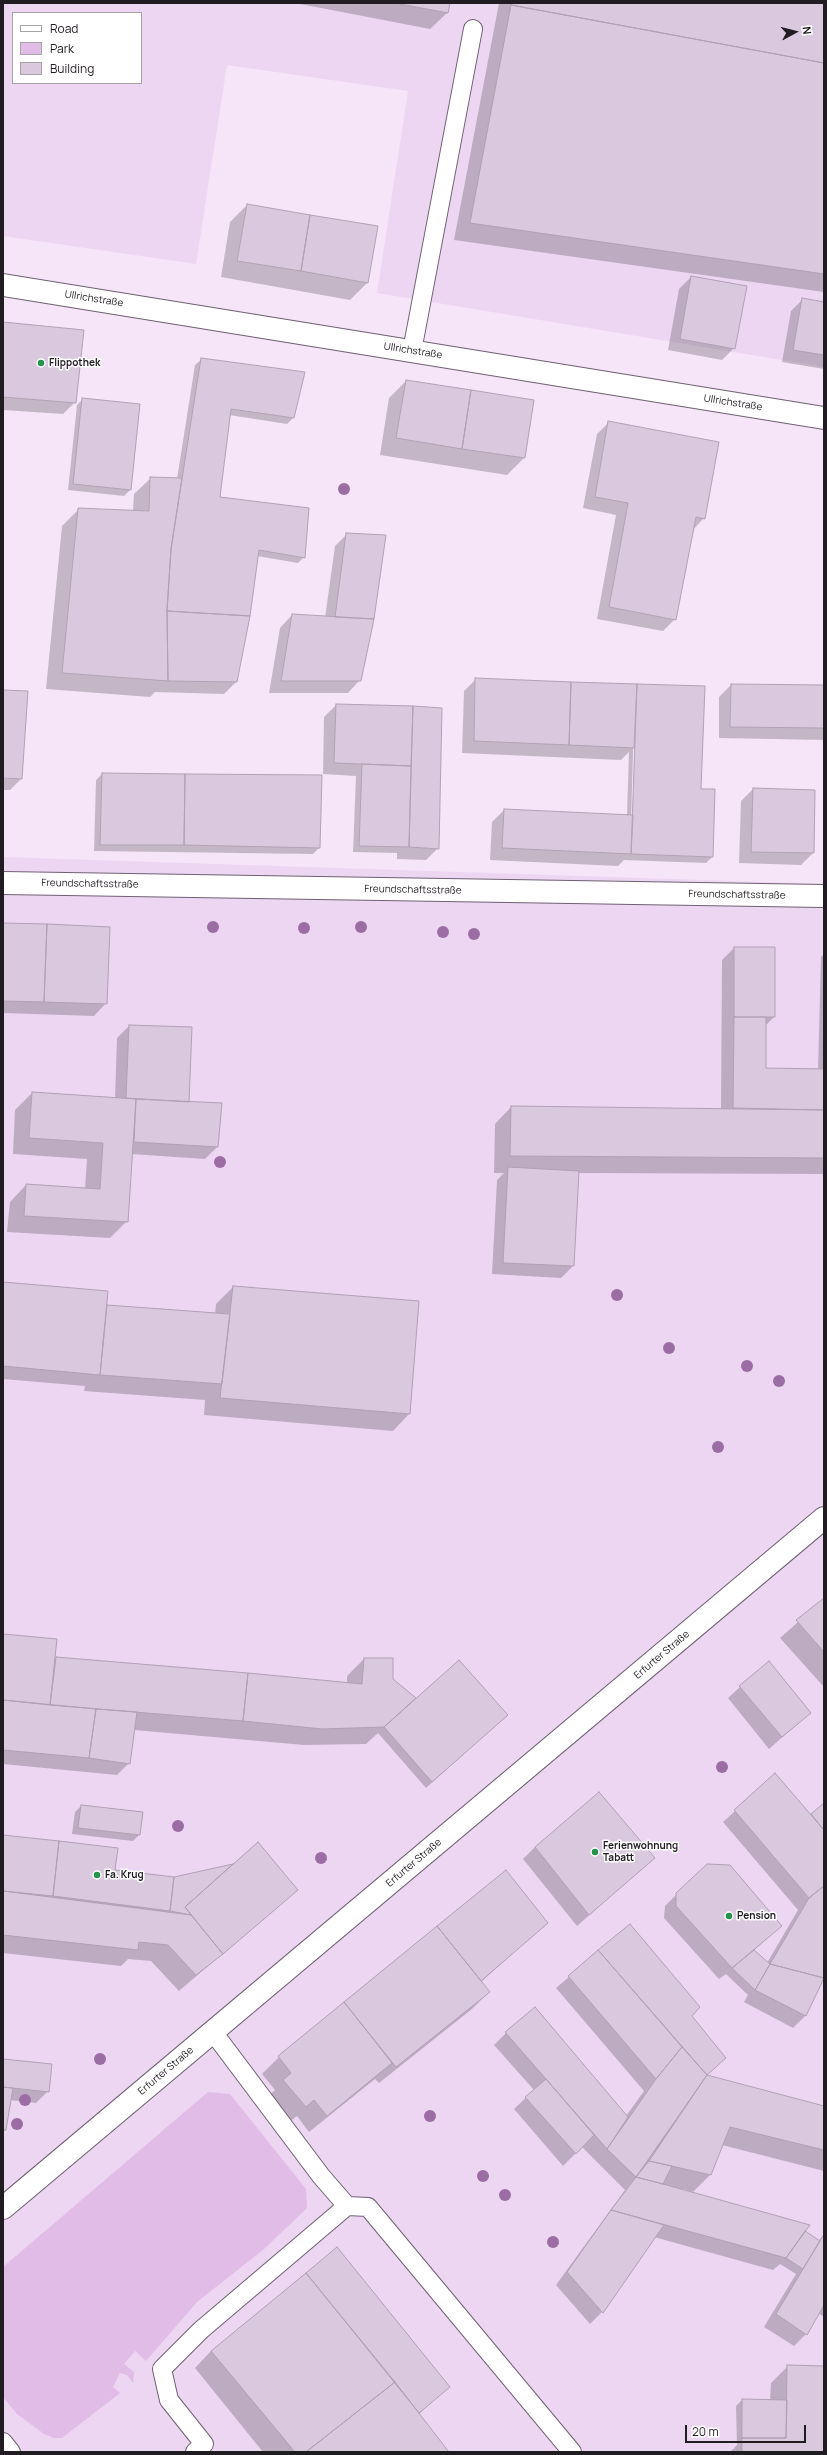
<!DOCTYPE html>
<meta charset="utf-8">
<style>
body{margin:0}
#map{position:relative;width:827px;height:2455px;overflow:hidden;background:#f6e4f9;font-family:Manrope,sans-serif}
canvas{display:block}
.frame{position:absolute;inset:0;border:4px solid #211b22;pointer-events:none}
.legend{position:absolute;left:12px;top:12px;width:130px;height:72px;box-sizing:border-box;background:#fff;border:1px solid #a6a4a7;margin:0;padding:5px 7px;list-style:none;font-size:12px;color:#211b22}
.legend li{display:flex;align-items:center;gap:8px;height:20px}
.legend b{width:20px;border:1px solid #a6a4a7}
.north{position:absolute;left:775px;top:12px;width:40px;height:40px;-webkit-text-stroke:3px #fff;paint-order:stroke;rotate:83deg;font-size:11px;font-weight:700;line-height:16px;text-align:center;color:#211b22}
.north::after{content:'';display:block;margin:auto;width:14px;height:18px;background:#211b22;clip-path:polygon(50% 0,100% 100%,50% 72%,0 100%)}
.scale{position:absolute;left:685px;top:2425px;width:121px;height:18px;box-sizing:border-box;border:2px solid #211b22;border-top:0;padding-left:5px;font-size:12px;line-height:14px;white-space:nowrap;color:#211b22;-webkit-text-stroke:3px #fff;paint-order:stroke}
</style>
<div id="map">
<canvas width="827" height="2455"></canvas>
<div class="frame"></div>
<ul class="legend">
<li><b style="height:5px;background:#fff"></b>Road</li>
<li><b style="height:11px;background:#e0bce6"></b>Park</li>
<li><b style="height:11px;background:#dac9de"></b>Building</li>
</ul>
<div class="north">N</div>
<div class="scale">20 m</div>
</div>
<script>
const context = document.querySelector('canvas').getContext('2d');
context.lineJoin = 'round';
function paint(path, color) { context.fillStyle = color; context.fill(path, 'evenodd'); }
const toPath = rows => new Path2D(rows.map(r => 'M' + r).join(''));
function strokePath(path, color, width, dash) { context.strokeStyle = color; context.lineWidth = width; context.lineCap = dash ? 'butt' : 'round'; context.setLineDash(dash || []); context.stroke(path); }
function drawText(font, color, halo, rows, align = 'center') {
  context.font = font + ' Manrope,sans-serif'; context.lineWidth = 3; context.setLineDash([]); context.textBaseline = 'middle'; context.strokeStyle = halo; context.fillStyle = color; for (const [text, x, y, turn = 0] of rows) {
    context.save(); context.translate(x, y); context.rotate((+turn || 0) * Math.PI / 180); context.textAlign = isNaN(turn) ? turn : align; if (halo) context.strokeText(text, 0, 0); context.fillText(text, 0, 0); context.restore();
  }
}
paint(toPath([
 [3,3,824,3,824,367,377,293,408,91,227,65,196,264,3,236],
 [13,13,141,13,141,83,13,83],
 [3,857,824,884,824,2452,3,2452]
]), '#edd6f2');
paint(toPath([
 [208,2092,230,2094,306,2189,307,2208,264,2249,197,2302,146,2361,135,2351,124,2364,134,2372,133,2383,127,2375,120,2373,113,2387,120,2393,62,2438,54,2438,44,2434,17,2414,3,2397,3,2267]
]), '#e0bce6');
paint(toPath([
 [295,3,449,3,447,13,430,29],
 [499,3,824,3,824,292,454,240],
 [247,205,367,283,350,300,221,277,230,222],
 [691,277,734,348,722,360,668,350,679,289],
 [803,299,824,303,824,369,782,362,791,311],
 [3,323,75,402,63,414,3,410],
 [202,359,293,418,287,424,229,415,219,498,304,557,298,563,257,556,236,682,224,694,155,692,150,697,46,689,62,526,79,509,133,511,134,494,151,478,177,479,195,365],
 [406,381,524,458,507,475,380,455,389,398],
 [83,399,130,490,124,496,68,490,77,405],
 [609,422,704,518,692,531,675,619,663,631,597,619,616,515,583,508,597,434],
 [347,534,360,680,348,693,269,693,280,628,292,615,325,618,335,546],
 [476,679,704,687,700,789,712,857,706,863,624,860,618,866,490,860,492,822,504,810,627,815,629,752,621,760,462,753,464,691],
 [635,689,637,689,633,820,631,820],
 [731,685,824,686,824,740,719,738,719,697],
 [3,691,22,778,10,790,3,790,3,779,12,779,12,777,3,777],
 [336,705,441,709,438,848,426,860,397,859,397,853,353,852,356,776,323,774,324,717],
 [102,774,321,776,319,848,313,854,94,851,96,780],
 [753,789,813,853,801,865,739,863,741,801],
 [3,924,106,1003,94,1016,3,1013],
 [734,948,774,1017,765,1026,765,1069,818,1070,821,957,824,954,824,1174,578,1173,573,1266,561,1278,492,1274,497,1180,504,1173,494,1173,495,1124,511,1107,721,1110,722,960],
 [129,1026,188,1103,217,1147,205,1159,131,1154,127,1221,110,1238,7,1232,10,1202,26,1185,85,1189,87,1159,13,1154,15,1110,32,1093,115,1099,117,1038],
 [3,1283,105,1308,107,1306,215,1314,216,1304,233,1287,418,1302,409,1414,393,1431,204,1415,205,1400,84,1391,85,1386,3,1379],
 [824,1599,824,1687,780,1638],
 [3,1635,54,1659,56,1658,347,1683,347,1676,364,1659,416,1700,500,1721,426,1788,378,1733,366,1744,304,1745,134,1730,129,1763,117,1775,3,1764],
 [740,1687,810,1713,769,1749,728,1698],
 [775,1775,811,1815,824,1804,824,1978,805,2016,793,2028,744,2002,748,1995,726,1974,719,1979,664,1918,665,1906,677,1894,781,1926,753,1951,767,1963,798,1910,723,1822],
 [81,1806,139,1835,133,1841,72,1834,75,1812],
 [3,1837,114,1871,174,1878,227,1869,297,1890,179,1991,151,1961,128,1959,121,1966,3,1953],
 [535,1847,654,1858,577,1926,523,1859],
 [506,1871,546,1923,481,1982,489,1992,472,2009,379,2083,375,2079,309,2132,297,2116,288,2123,267,2097,275,2090,262,2074,279,2057],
 [630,1925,691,2016,724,2058,706,2075,824,2107,824,2171,722,2145,710,2175,693,2192,683,2189,683,2191,804,2231,818,2241,824,2235,824,2317,818,2313,806,2334,794,2346,764,2327,796,2274,780,2264,773,2270,654,2237,602,2312,590,2324,556,2285,625,2190,582,2147,563,2166,514,2109,534,2090,494,2045,506,2033,626,2116,644,2091,556,1988],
 [3,2060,48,2091,36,2103,10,2100,5,2130,3,2132],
 [211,2351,448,2387,419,2414,448,2452,263,2452,195,2368],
 [788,2366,824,2367,824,2452,730,2452,737,2445,736,2406,742,2400,770,2401,771,2383]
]), '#0003');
const building = toPath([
 [395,3,450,3,448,13,395,3],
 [512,3,824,3,824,63,511,5,512,3],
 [511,5,824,63,824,274,470,223,511,5],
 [247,204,310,215,301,271,237,261,247,204],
 [310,215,378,226,368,283,301,271,310,215],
 [691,276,747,286,735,349,680,339,691,276],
 [802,298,824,302,824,355,793,350,802,298],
 [3,322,84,330,76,403,3,397,3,322],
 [201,358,305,372,294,418,231,409,220,497,309,508,305,558,259,550,250,616,167,611,171,549,201,358],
 [406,380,471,390,462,449,396,438,406,380],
 [471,390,534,400,525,458,462,449,471,390],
 [82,398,140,404,131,490,73,484,82,398],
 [608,421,719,442,705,519,696,517,676,620,609,607,628,503,595,497,608,421],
 [150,477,182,478,171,549,167,611,168,681,62,673,78,508,149,511,150,477],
 [346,533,386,535,374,619,335,617,346,533],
 [167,611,250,616,237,682,168,681,167,611],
 [292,614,374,619,361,681,281,681,292,614],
 [475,678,571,682,569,745,474,741,475,678],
 [571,682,637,684,634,748,569,745,571,682],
 [637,684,705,686,701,789,715,789,713,857,631,854,637,684],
 [731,684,824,685,824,728,730,727,731,684],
 [3,690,28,691,22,779,3,778,3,690],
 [336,704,413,706,411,766,334,763,336,704],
 [413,706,442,708,439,849,409,847,413,706],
 [362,764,411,766,409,847,359,846,362,764],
 [102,773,185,774,184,845,100,845,102,773],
 [185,774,322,775,320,848,184,845,185,774],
 [753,788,815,790,814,853,751,852,753,788],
 [504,809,633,815,631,854,502,848,504,809],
 [3,923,47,924,44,1002,3,1001,3,923],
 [47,924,110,927,107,1004,44,1002,47,924],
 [734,947,775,947,775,1017,734,1017,734,947],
 [734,1017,766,1017,766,1068,824,1069,824,1110,733,1108,734,1017],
 [129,1025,192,1027,189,1102,126,1098,129,1025],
 [32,1092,136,1099,128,1222,24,1216,26,1184,100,1189,103,1143,29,1138,32,1092],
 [136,1099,222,1103,218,1147,134,1142,136,1099],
 [511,1106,824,1110,824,1158,510,1156,511,1106],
 [508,1167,579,1171,574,1266,503,1263,508,1167],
 [3,1282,108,1291,100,1375,3,1366,3,1282],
 [233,1286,419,1301,410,1414,220,1398,233,1286],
 [107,1305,230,1314,222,1384,100,1375,107,1305],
 [824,1598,824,1652,796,1620,824,1598],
 [3,1634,57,1639,50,1705,3,1700,3,1634],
 [56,1657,248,1673,243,1721,50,1705,56,1657],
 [364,1658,393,1658,393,1679,416,1698,384,1727,322,1729,243,1721,248,1673,362,1684,364,1658],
 [459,1660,508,1715,432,1782,384,1727,459,1660],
 [769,1661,811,1713,782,1737,739,1686,769,1661],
 [3,1700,96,1709,89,1758,3,1750,3,1700],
 [96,1709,137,1712,130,1764,89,1758,96,1709],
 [775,1773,824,1830,824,1886,809,1898,734,1810,775,1773],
 [599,1792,655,1858,589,1915,535,1847,599,1792],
 [824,1803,824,1830,811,1814,824,1803],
 [81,1805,143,1812,140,1835,78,1828,81,1805],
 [3,1835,59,1841,53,1896,3,1891,3,1835],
 [59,1841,118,1848,115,1870,174,1877,170,1911,53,1896,59,1841],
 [258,1842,298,1890,223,1954,185,1907,258,1842],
 [233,1864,185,1907,191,1915,170,1911,174,1877,233,1864],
 [707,1864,730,1865,782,1926,732,1968,676,1906,676,1893,707,1864],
 [506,1870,548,1923,481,1981,437,1926,506,1870],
 [824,1886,824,1978,770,1964,809,1898,824,1886],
 [3,1891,191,1915,223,1954,196,1975,168,1945,139,1942,138,1950,3,1935,3,1891],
 [630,1924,700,2007,692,2016,726,2058,707,2075,598,1950,630,1924],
 [437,1926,490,1992,396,2067,344,2002,437,1926],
 [598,1950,682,2047,656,2079,568,1976,598,1950],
 [754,1950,770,1964,755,1990,732,1968,754,1950],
 [770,1964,824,1978,806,2016,755,1990,770,1964],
 [344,2002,392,2063,327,2116,314,2100,306,2107,283,2080,291,2073,278,2056,344,2002],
 [535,2007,628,2117,607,2149,505,2032,535,2007],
 [682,2047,707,2075,636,2177,607,2149,656,2079,682,2047],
 [3,2059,52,2064,49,2092,3,2087,3,2059],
 [707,2075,824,2106,824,2150,730,2127,711,2175,649,2161,707,2075],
 [546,2079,594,2135,576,2154,525,2097,546,2079],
 [3,2087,13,2088,6,2130,3,2130,3,2087],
 [649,2161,672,2166,663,2184,636,2177,649,2161],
 [636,2177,663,2184,810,2225,786,2258,611,2210,636,2177],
 [611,2210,664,2225,603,2313,567,2272,611,2210],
 [805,2231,820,2241,803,2269,786,2258,805,2231],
 [824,2234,824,2305,807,2335,776,2314,824,2234],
 [337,2247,450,2387,419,2413,306,2273,337,2247],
 [306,2273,395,2382,306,2452,295,2452,211,2351,306,2273],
 [787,2365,824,2366,824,2452,742,2452,742,2438,786,2438,787,2365],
 [395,2382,449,2452,306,2452,395,2382],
 [742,2399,787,2400,786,2438,742,2438,742,2399]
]);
paint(building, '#dac9de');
strokePath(building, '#b1a1b4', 1);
const service = toPath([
 [412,351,473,29],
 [213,2032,321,2176,347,2206],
 [3,2442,11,2452],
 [195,2452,204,2444,169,2400,162,2369,201,2330,347,2206,368,2207,572,2452]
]);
const minor = toPath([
 [3,285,824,418],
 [3,883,824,896],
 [3,2208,824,1518]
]);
strokePath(service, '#706073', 20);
strokePath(minor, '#706073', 24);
strokePath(service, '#fff', 18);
strokePath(minor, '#fff', 22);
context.fillStyle = '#9c6da4';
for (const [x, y] of [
 [344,489],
 [213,927],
 [361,927],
 [304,928],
 [443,932],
 [474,934],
 [220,1162],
 [617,1295],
 [669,1348],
 [747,1366],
 [779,1381],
 [718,1447],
 [722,1767],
 [178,1826],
 [321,1858],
 [100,2059],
 [25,2100],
 [430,2116],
 [17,2124],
 [483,2176],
 [505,2195],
 [553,2242]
]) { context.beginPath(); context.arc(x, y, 6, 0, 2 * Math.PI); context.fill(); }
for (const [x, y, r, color] of [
 [41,363,4,"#24934c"],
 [595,1852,4,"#24934c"],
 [97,1875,4,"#24934c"],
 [729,1916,4,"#24934c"]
]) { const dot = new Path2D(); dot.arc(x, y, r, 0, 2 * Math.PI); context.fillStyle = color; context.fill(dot); strokePath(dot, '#fff', 1.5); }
drawText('10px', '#211b22', '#fff', [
 ["Ullrichstraße",94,299,9],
 ["Ullrichstraße",413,351,9],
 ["Ullrichstraße",733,403,9],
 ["Freundschaftsstraße",90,884,1],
 ["Freundschaftsstraße",413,890,1],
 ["Freundschaftsstraße",737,895,1],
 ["Erfurter Straße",662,1655,-40],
 ["Erfurter Straße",414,1863,-40],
 ["Erfurter Straße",166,2071,-40]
]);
drawText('bold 10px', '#211b22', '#fff', [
 ["Flippothek",49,363],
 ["Ferienwohnung",603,1846],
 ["Tabatt",603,1858],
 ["Fa. Krug",105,1875],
 ["Pension",737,1916]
], 'left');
</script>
